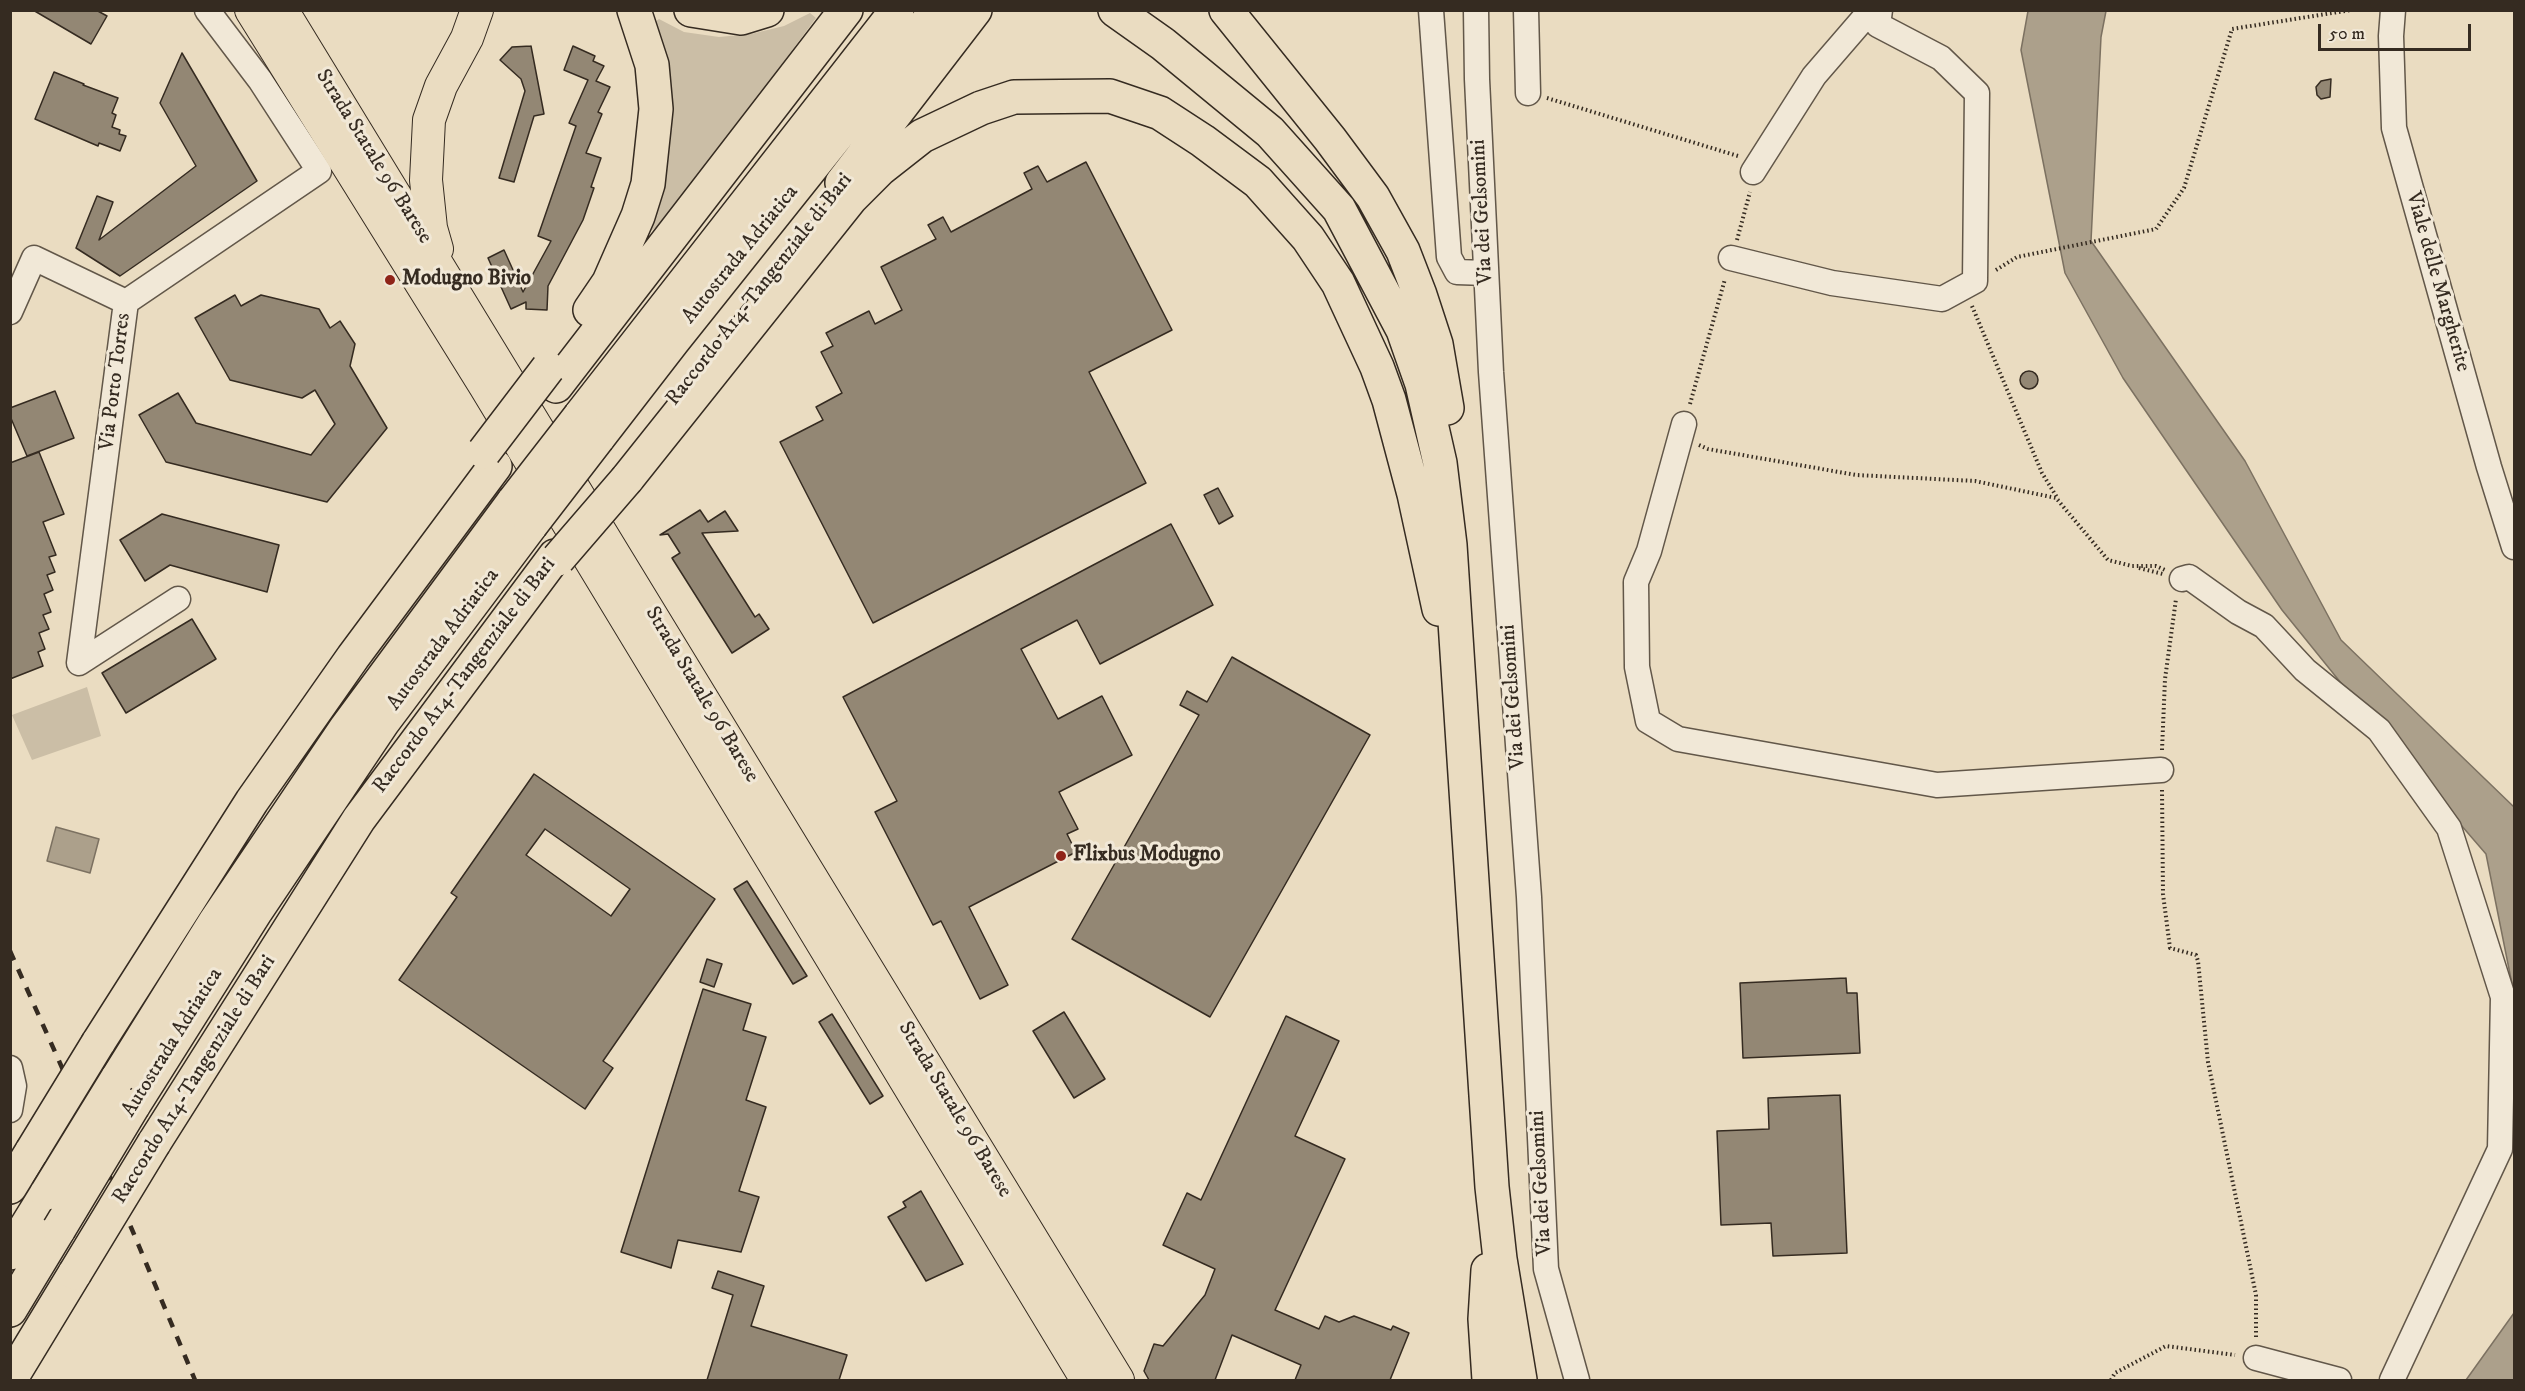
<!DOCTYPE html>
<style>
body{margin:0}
#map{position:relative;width:2525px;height:1391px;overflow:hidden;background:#eadcc1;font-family:"IM FELL DW Pica",serif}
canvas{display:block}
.frame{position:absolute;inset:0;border:12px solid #352b21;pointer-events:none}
.scale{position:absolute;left:2318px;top:24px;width:153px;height:27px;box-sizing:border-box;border:3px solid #352b21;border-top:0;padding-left:8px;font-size:18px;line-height:21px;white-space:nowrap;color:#352b21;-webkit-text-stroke:4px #f1e8d7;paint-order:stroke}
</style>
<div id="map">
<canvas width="2525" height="1391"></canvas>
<div class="frame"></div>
<div class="scale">50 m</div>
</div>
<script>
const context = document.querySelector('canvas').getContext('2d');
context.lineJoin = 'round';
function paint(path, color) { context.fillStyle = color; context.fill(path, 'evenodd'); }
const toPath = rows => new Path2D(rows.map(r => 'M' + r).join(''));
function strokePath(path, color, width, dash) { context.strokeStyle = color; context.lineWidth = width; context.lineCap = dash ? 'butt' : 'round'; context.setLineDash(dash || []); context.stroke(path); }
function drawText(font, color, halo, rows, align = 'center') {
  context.font = font + ' "IM FELL DW Pica",serif'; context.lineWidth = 6; context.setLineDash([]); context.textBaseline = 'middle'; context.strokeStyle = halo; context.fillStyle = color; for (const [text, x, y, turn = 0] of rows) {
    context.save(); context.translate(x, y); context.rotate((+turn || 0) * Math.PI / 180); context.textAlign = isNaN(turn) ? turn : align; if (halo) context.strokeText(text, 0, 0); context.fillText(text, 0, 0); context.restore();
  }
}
paint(toPath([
 [810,13,816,18,665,222,646,234,652,24,659,19,684,32,719,37,751,34,784,26],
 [87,687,101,736,32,760,12,715]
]), '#cbbea6');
const water = toPath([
 [2028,11,2106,11,2101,37,2091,241,2245,461,2341,640,2514,807,2514,994,2486,854,2379,730,2282,610,2123,378,2065,273,2021,50,2028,11],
 [56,827,99,839,90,873,47,861,56,827],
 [2514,1313,2514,1380,2466,1380,2514,1313]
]);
paint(water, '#aca08b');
strokePath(water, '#7c7161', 1.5);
const building = toPath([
 [33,10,96,10,107,16,91,44,33,10],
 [531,46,544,114,534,116,514,182,499,178,525,91,521,79,500,60,512,47,531,46],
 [573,46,595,56,593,61,604,66,596,81,610,87,598,112,602,114,586,153,601,158,591,187,594,188,583,220,548,286,547,310,526,309,526,302,511,309,488,258,504,250,523,292,551,241,538,236,576,126,569,123,588,80,564,70,573,46],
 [182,53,257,181,120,276,76,248,97,196,113,202,99,240,196,166,160,103,182,53],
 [54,72,84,84,83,85,118,98,112,113,116,115,112,127,120,130,119,134,126,136,120,151,99,143,98,146,35,119,54,72],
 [2331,79,2330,97,2321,99,2317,95,2316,87,2321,81,2331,79],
 [1086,162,1172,330,1089,372,1146,483,873,623,780,442,823,420,816,407,842,393,821,352,833,346,826,333,869,311,875,324,902,310,881,267,936,239,928,225,943,217,951,232,1032,189,1024,173,1038,166,1047,182,1086,162],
 [235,295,241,306,261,295,319,309,330,328,340,321,355,344,350,366,387,428,327,502,166,462,139,415,178,393,196,423,311,455,335,424,315,390,302,398,230,380,195,318,235,295],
 '2020 380a9 9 0 1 1 18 0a9 9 0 1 1-18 0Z',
 [55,391,74,438,27,456,10,416,10,408,55,391],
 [39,452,64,514,43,522,56,555,49,557,55,572,47,575,53,590,44,594,51,612,43,615,49,629,39,633,45,649,38,652,43,666,10,679,10,463,39,452],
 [1218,488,1233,516,1219,524,1204,495,1218,488],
 [700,510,708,522,725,511,738,531,702,533,755,617,759,614,769,629,732,653,672,558,680,553,668,534,660,535,700,510],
 [162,514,279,545,267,592,170,565,145,581,120,540,162,514],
 [1171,524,1213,605,1100,664,1077,620,1021,649,1058,719,1102,696,1132,755,1059,792,1078,829,1067,834,1076,852,969,907,1008,985,980,999,941,921,933,925,875,812,897,801,843,697,1171,524],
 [192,619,216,659,126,713,102,673,192,619],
 [1232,657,1370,735,1210,1017,1072,939,1199,715,1180,705,1187,691,1207,702,1232,657],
 [534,774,715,899,603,1061,613,1068,585,1109,399,980,457,897,451,893,534,774],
 [545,829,630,889,611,916,526,855,545,829],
 [747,881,807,976,793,984,734,889,747,881],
 [707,959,722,964,714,987,700,982,707,959],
 [1846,978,1847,993,1857,993,1860,1053,1743,1058,1740,983,1846,978],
 [703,989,751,1004,743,1030,766,1037,746,1100,766,1107,739,1191,759,1197,741,1252,678,1240,671,1268,621,1252,703,989],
 [1064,1012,1105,1079,1074,1098,1033,1031,1064,1012],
 [832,1014,883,1096,870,1104,819,1022,832,1014],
 [1286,1016,1339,1041,1295,1136,1345,1159,1275,1310,1319,1329,1325,1316,1339,1322,1354,1316,1391,1330,1393,1326,1409,1333,1390,1380,1295,1380,1301,1365,1232,1335,1215,1380,1149,1380,1144,1371,1154,1344,1163,1346,1205,1295,1215,1269,1163,1245,1187,1193,1201,1200,1286,1016],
 [1840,1095,1847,1253,1773,1256,1771,1223,1721,1225,1717,1131,1769,1129,1768,1098,1840,1095],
 [921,1191,963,1264,926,1281,888,1217,906,1207,903,1202,921,1191],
 [718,1271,764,1286,751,1326,847,1355,839,1380,707,1380,733,1295,712,1288,718,1271]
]);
paint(building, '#938774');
strokePath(building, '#352b21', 1.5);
const minor = toPath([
 [1431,10,1449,257,1457,272,1486,273],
 [1476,10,1477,79,1491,372,1529,897,1546,1269,1577,1380],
 [1526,10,1528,93],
 [2393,10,2391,36,2394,128,2489,467,2514,547],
 [1753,172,1814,76,1871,10],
 [1731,258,1832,283,1942,299,1975,281,1977,93,1941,58,1878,25,1880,10],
 [10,312,34,258,126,302],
 [1684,424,1649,551,1636,582,1637,667,1648,721,1678,739,1937,785,2161,770],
 [2182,579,2189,577,2238,612,2264,626,2305,670,2379,730,2449,828,2503,997,2500,1149,2392,1380],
 [178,599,79,663,126,302,319,171,260,80,207,10],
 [10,1068,14,1086,10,1110],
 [2256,1358,2339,1380]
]);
const major = toPath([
 [251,10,485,386,1087,1380],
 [282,10,1118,1380],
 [437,249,431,228,426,180,429,120,441,86,467,38,477,10]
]);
const highway = toPath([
 [691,10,741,18,767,10],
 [1115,10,1163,44,1270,132,1339,209,1403,330,1422,384,1440,463,1450,545,1492,1187,1500,1259,1520,1380],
 [1226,10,1330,139,1373,197,1403,251,1420,295,1436,344,1447,408],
 [842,183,975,10],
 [590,310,609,282,638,216,648,184,656,109,652,65,634,10],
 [556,386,846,10],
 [580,416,897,10],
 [598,438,673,341,937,10],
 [627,479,851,198,880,169,922,136,981,108,1014,97,1110,96,1160,113,1203,141,1258,182,1308,238,1338,283,1377,367,1389,400,1414,494,1439,609],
 [98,1043,252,801,353,657,495,466],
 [117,1079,215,922,346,728,514,501],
 [133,1106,256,911,383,722,531,525],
 [154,1143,359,819,555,556],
 [10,1187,32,1151],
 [10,1253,47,1193],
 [1488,1270,1485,1319,1489,1380],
 [10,1310,59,1229],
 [10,1380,75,1273]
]);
strokePath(minor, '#625749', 27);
strokePath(major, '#352b21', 34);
strokePath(highway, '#352b21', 36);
strokePath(toPath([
 [1547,98,1738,156],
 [1737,240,1750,192],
 [1996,270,2017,257,2156,229,2184,188,2232,29,2351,10],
 [1972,306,2042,473,2058,499],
 [1690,404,1725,279],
 [1699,445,1708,449,1856,475,1975,481,2056,498,2108,560,2132,566,2156,566,2165,570],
 [2139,568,2163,574],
 [2162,750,2165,679,2176,599],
 [2162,790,2163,894,2170,948,2196,955,2198,961,2208,1062,2256,1295,2256,1339],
 [2111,1380,2115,1373,2166,1346,2235,1355]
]), '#352b21', 4, [1.5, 3]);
strokePath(minor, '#f1e8d7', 24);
strokePath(major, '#eadcc1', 32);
strokePath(highway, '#eadcc1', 33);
strokePath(toPath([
 [10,951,97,1146,195,1380]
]), '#352b21', 4.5, [10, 10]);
const highwayBridge = toPath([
 [484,452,548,368],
 [514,501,580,416],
 [531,525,598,438],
 [558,559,627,479],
 [32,1151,98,1043],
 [47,1193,117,1079],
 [59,1229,133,1106],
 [75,1273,154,1143]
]);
strokePath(highwayBridge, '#352b21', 36, []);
strokePath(highwayBridge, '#eadcc1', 33);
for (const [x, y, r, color] of [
 [390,280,6,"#8f2418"],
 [1061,856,6,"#8f2418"]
]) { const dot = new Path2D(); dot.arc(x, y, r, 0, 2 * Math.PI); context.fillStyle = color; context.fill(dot); strokePath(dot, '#f1e8d7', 2); }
drawText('21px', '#352b21', '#f1e8d7', [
 ["Strada Statale 96 Barese",373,157,58],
 ["Via dei Gelsomini",1483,212,-93],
 ["Autostrada Adriatica",741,255,-51],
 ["Viale delle Margherite",2437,282,74],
 ["Raccordo A14-Tangenziale di Bari",760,290,-52],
 ["Via Porto Torres",116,382,-83],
 ["Autostrada Adriatica",444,640,-53],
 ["Raccordo A14-Tangenziale di Bari",465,676,-53],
 ["Strada Statale 96 Barese",701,695,59],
 ["Via dei Gelsomini",1514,697,-94],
 ["Autostrada Adriatica",173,1043,-58],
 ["Raccordo A14-Tangenziale di Bari",195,1080,-58],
 ["Strada Statale 96 Barese",954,1110,59],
 ["Via dei Gelsomini",1542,1183,-93]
]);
drawText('bold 21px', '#352b21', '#f1e8d7', [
 ["Modugno Bivio",402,280],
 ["Flixbus Modugno",1073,856]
], 'left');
</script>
